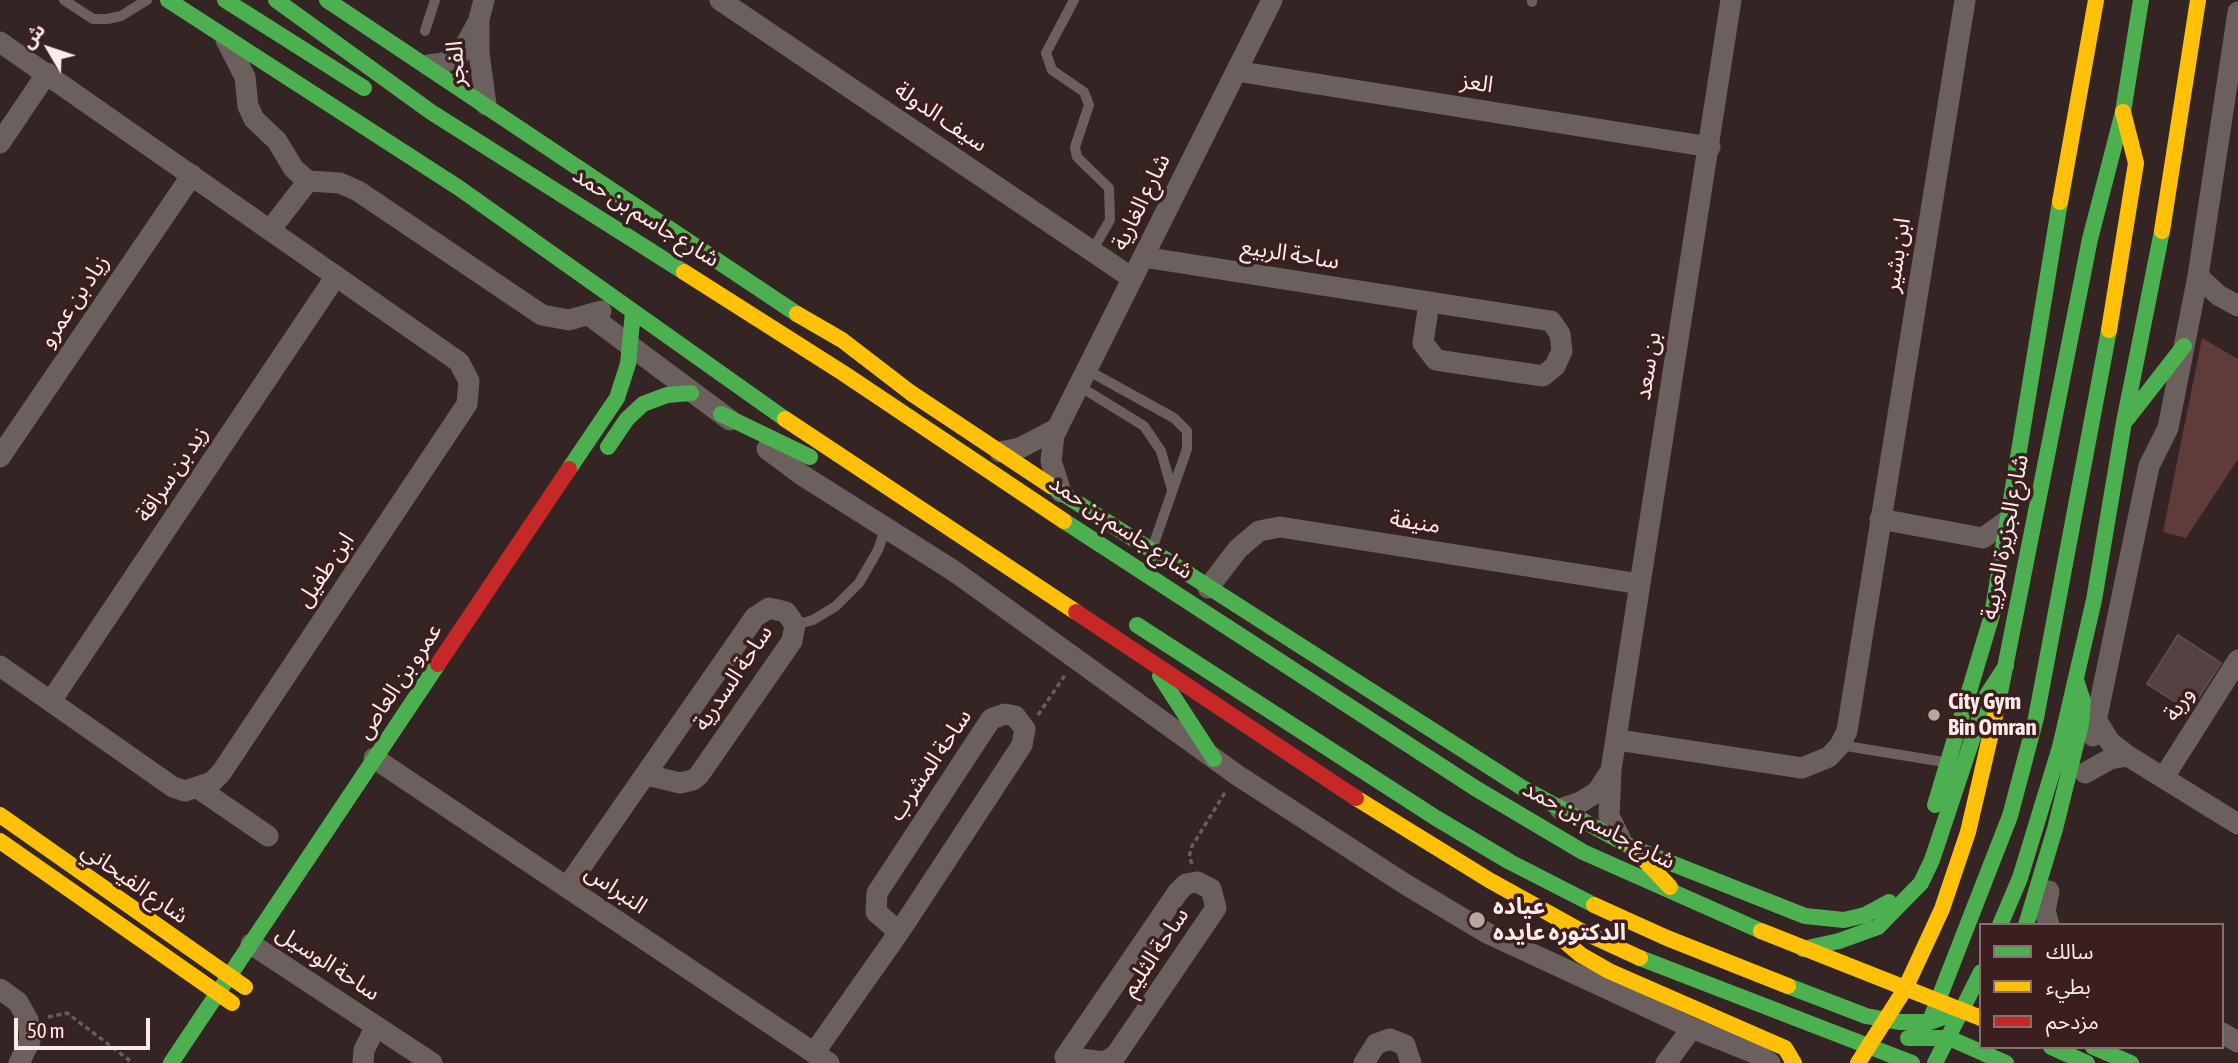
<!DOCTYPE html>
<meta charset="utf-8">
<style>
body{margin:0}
#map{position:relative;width:2238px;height:1063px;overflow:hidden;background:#342524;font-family:"Asap Condensed","Noto Sans Arabic",sans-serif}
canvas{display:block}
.legend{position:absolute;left:1979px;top:923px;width:245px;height:126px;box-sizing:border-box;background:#3a1f1e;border:2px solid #88706f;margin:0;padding:9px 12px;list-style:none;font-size:21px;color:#feeae9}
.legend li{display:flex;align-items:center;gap:14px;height:35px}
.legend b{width:35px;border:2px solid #88706f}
.north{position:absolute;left:14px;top:14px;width:70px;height:70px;-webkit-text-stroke:5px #3a1f1e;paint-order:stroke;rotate:309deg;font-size:19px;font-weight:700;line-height:28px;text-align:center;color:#feeae9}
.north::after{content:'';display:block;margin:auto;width:24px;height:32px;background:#feeae9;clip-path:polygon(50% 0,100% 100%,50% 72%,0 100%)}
.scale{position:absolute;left:14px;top:1018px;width:136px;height:32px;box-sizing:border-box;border:4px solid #feeae9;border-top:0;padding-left:9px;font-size:21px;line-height:24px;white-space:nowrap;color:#feeae9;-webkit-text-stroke:5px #3a1f1e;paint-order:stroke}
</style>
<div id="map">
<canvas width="2238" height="1063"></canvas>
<ul class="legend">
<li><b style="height:9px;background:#4caf50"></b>سالك</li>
<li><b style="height:9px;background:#ffc107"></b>بطيء</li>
<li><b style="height:9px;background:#c62828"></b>مزدحم</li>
</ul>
<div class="north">ش</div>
<div class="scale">50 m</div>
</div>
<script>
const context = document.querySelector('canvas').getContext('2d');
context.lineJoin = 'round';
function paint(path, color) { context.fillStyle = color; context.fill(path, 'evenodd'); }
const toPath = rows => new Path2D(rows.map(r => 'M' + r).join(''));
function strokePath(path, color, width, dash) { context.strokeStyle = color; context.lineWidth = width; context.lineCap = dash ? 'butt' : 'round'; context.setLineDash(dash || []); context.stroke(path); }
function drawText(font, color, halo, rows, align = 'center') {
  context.font = font + ' "Asap Condensed","Noto Sans Arabic",sans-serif'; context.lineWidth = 7; context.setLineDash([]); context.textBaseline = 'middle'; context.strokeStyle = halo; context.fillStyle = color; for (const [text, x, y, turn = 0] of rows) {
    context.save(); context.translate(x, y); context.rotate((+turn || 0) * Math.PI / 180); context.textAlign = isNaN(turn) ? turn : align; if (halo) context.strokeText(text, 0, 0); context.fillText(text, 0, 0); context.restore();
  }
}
paint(toPath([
 [2202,338,2238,359,2238,459,2186,538,2163,532]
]), '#5f3b3a');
const building = toPath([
 [2178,635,2221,663,2190,711,2147,684,2178,635]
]);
paint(building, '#544041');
strokePath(building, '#5c4e4e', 2);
strokePath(toPath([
 [1038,715,1065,675],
 [1192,864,1189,857,1192,846,1226,791],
 [48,1017,67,1013,133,1063]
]), '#695c5b', 3.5, [5, 3.5]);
strokePath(toPath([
 [64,0,93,19,107,19,121,16,147,0],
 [1074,0,1046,53,1052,70,1084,92,1089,105,1075,147,1077,157,1109,188,1110,220,1092,251],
 [1532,2,1532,0],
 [425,31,435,0],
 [1087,370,1174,418,1187,431,1187,449,1152,549],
 [1079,386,1144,426,1161,451,1172,490],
 [795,625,813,620,836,606,859,583,878,550,886,527],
 [1840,745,1944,762]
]), '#6c605f', 10);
strokePath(toPath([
 [484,0,479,19,479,53,486,105],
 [720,0,1132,278],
 [226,40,245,77,248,106,254,119,277,141,294,169,308,181,340,183,358,191,542,315,569,320,601,311],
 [0,42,459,362,469,381,467,404,221,773,212,782,185,791,173,787,0,666],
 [428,65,444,63,461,53,477,24],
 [1236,71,1710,147],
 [0,143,47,73],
 [270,230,308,181],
 [1143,257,1551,321,1560,334,1562,351,1555,366,1543,376,1436,360,1423,343,1429,303],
 [2198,276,2218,295,2238,306],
 [589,315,730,420],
 [767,449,802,475,954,571,1237,775,1405,884,1487,933,1692,1028,1757,1054,1770,1063],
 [1000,452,1020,448,1058,428],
 [0,457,192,175],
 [1061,492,1051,461,1054,435,1272,0],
 [1880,519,1983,538,2008,520],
 [1208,588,1238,549,1259,531,1280,527,1640,584],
 [51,701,336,276],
 [2097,721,2110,742,2128,756,2238,824],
 [2093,736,2149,466,2168,428,2198,276,2238,12],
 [1618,740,1802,768,1829,757,1840,745,1847,731,1965,0],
 [374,758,829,1063],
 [2085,773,2110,759,2128,756],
 [2164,777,2238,660],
 [198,788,268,836],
 [1560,809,1581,802,1597,792,1610,772],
 [1620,838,1609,816,1611,770,1731,0],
 [1197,882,1211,889,1216,908,1116,1055,1104,1062,1065,1057,1178,892,1186,884,1197,882],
 [567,887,755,617,769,608,786,612,795,625,792,641,699,775,693,780,680,783,647,775],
 [2049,925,2045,911,2049,891],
 [251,944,432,1063],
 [0,989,18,1002,28,1020,30,1041,19,1063],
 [2222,1033,2238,1042],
 [814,1053,890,945,899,932,911,914,1022,745,1025,729,1015,716,1005,714,991,719,877,893,876,912,899,932],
 [363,1063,364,1050,376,1026],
 [1364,1063,1376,1044,1390,1039,1405,1045,1411,1063],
 [1666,1063,1692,1028]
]), '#6c605f', 21);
strokePath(toPath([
 [168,0,459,188,785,419],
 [225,0,364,88],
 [276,0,431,112,684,272],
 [327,0,797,314],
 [721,414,810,457],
 [2127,419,2184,346],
 [608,447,627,419,643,404,667,395,691,393],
 [569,469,617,398,628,364,633,312],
 [1051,486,1521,787,1633,848,1805,916,1844,920,1865,915,1889,902],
 [1064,521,1475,788,1583,852,1761,931],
 [1137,625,1436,818,1510,862,1594,905],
 [1160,676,1214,759],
 [1998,703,2090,239,2123,112,2141,0],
 [1935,805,1992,615,2060,202],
 [2000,925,2020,878,2060,747,2094,600,2124,422,2162,231],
 [2026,925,2055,829,2081,724,2083,701,2076,680],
 [1803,949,1839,941,1878,927,1921,883,1932,860,1987,695,2006,666],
 [1640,958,1912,1063],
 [1788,986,1866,1016,1899,1022,1930,1022,1963,1010],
 [1930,1021,2010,816,2036,718,2109,330],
 [1908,1038,1949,1038,2006,1063],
 [2051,1047,2087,1063],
 [2093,1047,2131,1063],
 [171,1063,438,664],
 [1935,1063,1981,972]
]), '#4caf50', 16);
strokePath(toPath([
 [2060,202,2096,0],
 [2162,231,2198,0],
 [684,272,843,373,1064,521],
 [797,314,842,340,911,393,1051,486],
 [2109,330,2136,163,2123,112],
 [785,419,1076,612],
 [1356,798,1489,880,1579,930,1640,958],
 [0,815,245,987],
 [0,841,232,1003],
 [1633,848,1670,887],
 [1594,905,1667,938,1788,986],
 [1761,931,1981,1018],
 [1556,934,1581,955,1609,971,1785,1048,1794,1063],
 [1858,1063,1905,989,1942,909,1968,832,1998,703]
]), '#ffc107', 16);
strokePath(toPath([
 [1076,612,1356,798],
 [438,664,569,469]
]), '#c62828', 16);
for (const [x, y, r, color] of [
 [1934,715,7,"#b7a5a4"],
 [1477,920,9,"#b7a5a4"]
]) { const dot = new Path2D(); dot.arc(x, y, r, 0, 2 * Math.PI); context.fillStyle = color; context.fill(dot); strokePath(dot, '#3a1f1e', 2.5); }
drawText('23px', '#feeae9', '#3a1f1e', [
 ["الفجر",456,64,-94],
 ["العز",1477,83,9],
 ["سيف الدولة",941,117,34],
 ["شارع الغارية",1141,202,-64],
 ["شارع جاسم بن حمد",646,217,32],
 ["ساحة الربيع",1290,254,9],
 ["ابن بشير",1897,255,-81],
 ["زياد بن عمرو",74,301,-56],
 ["بن سعد",1648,366,-81],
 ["زيد بن سراقة",172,474,-56],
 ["منيفة",1415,522,9],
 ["شارع جاسم بن حمد",1121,527,34],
 ["شارع الجزيرة العربية",2005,537,-79],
 ["ابن طفيل",325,570,-56],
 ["ساحة السدرية",733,678,-56],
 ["عمرو بن العاص",399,681,-56],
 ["وربة",2179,704,-57],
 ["ساحة المشرب",930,765,-56],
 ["شارع جاسم بن حمد",1599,825,27],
 ["شارع الفيحاني",135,883,35],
 ["النبراس",616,889,34],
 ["ساحة الثليم",1155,952,-56],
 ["ساحة الوسيل",328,963,33]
]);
drawText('bold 23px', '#feeae9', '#3a1f1e', [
 ["City Gym",1948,702],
 ["Bin Omran",1948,728],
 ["عياده",1493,907],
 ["الدكتوره عايده",1493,933]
], 'left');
</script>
